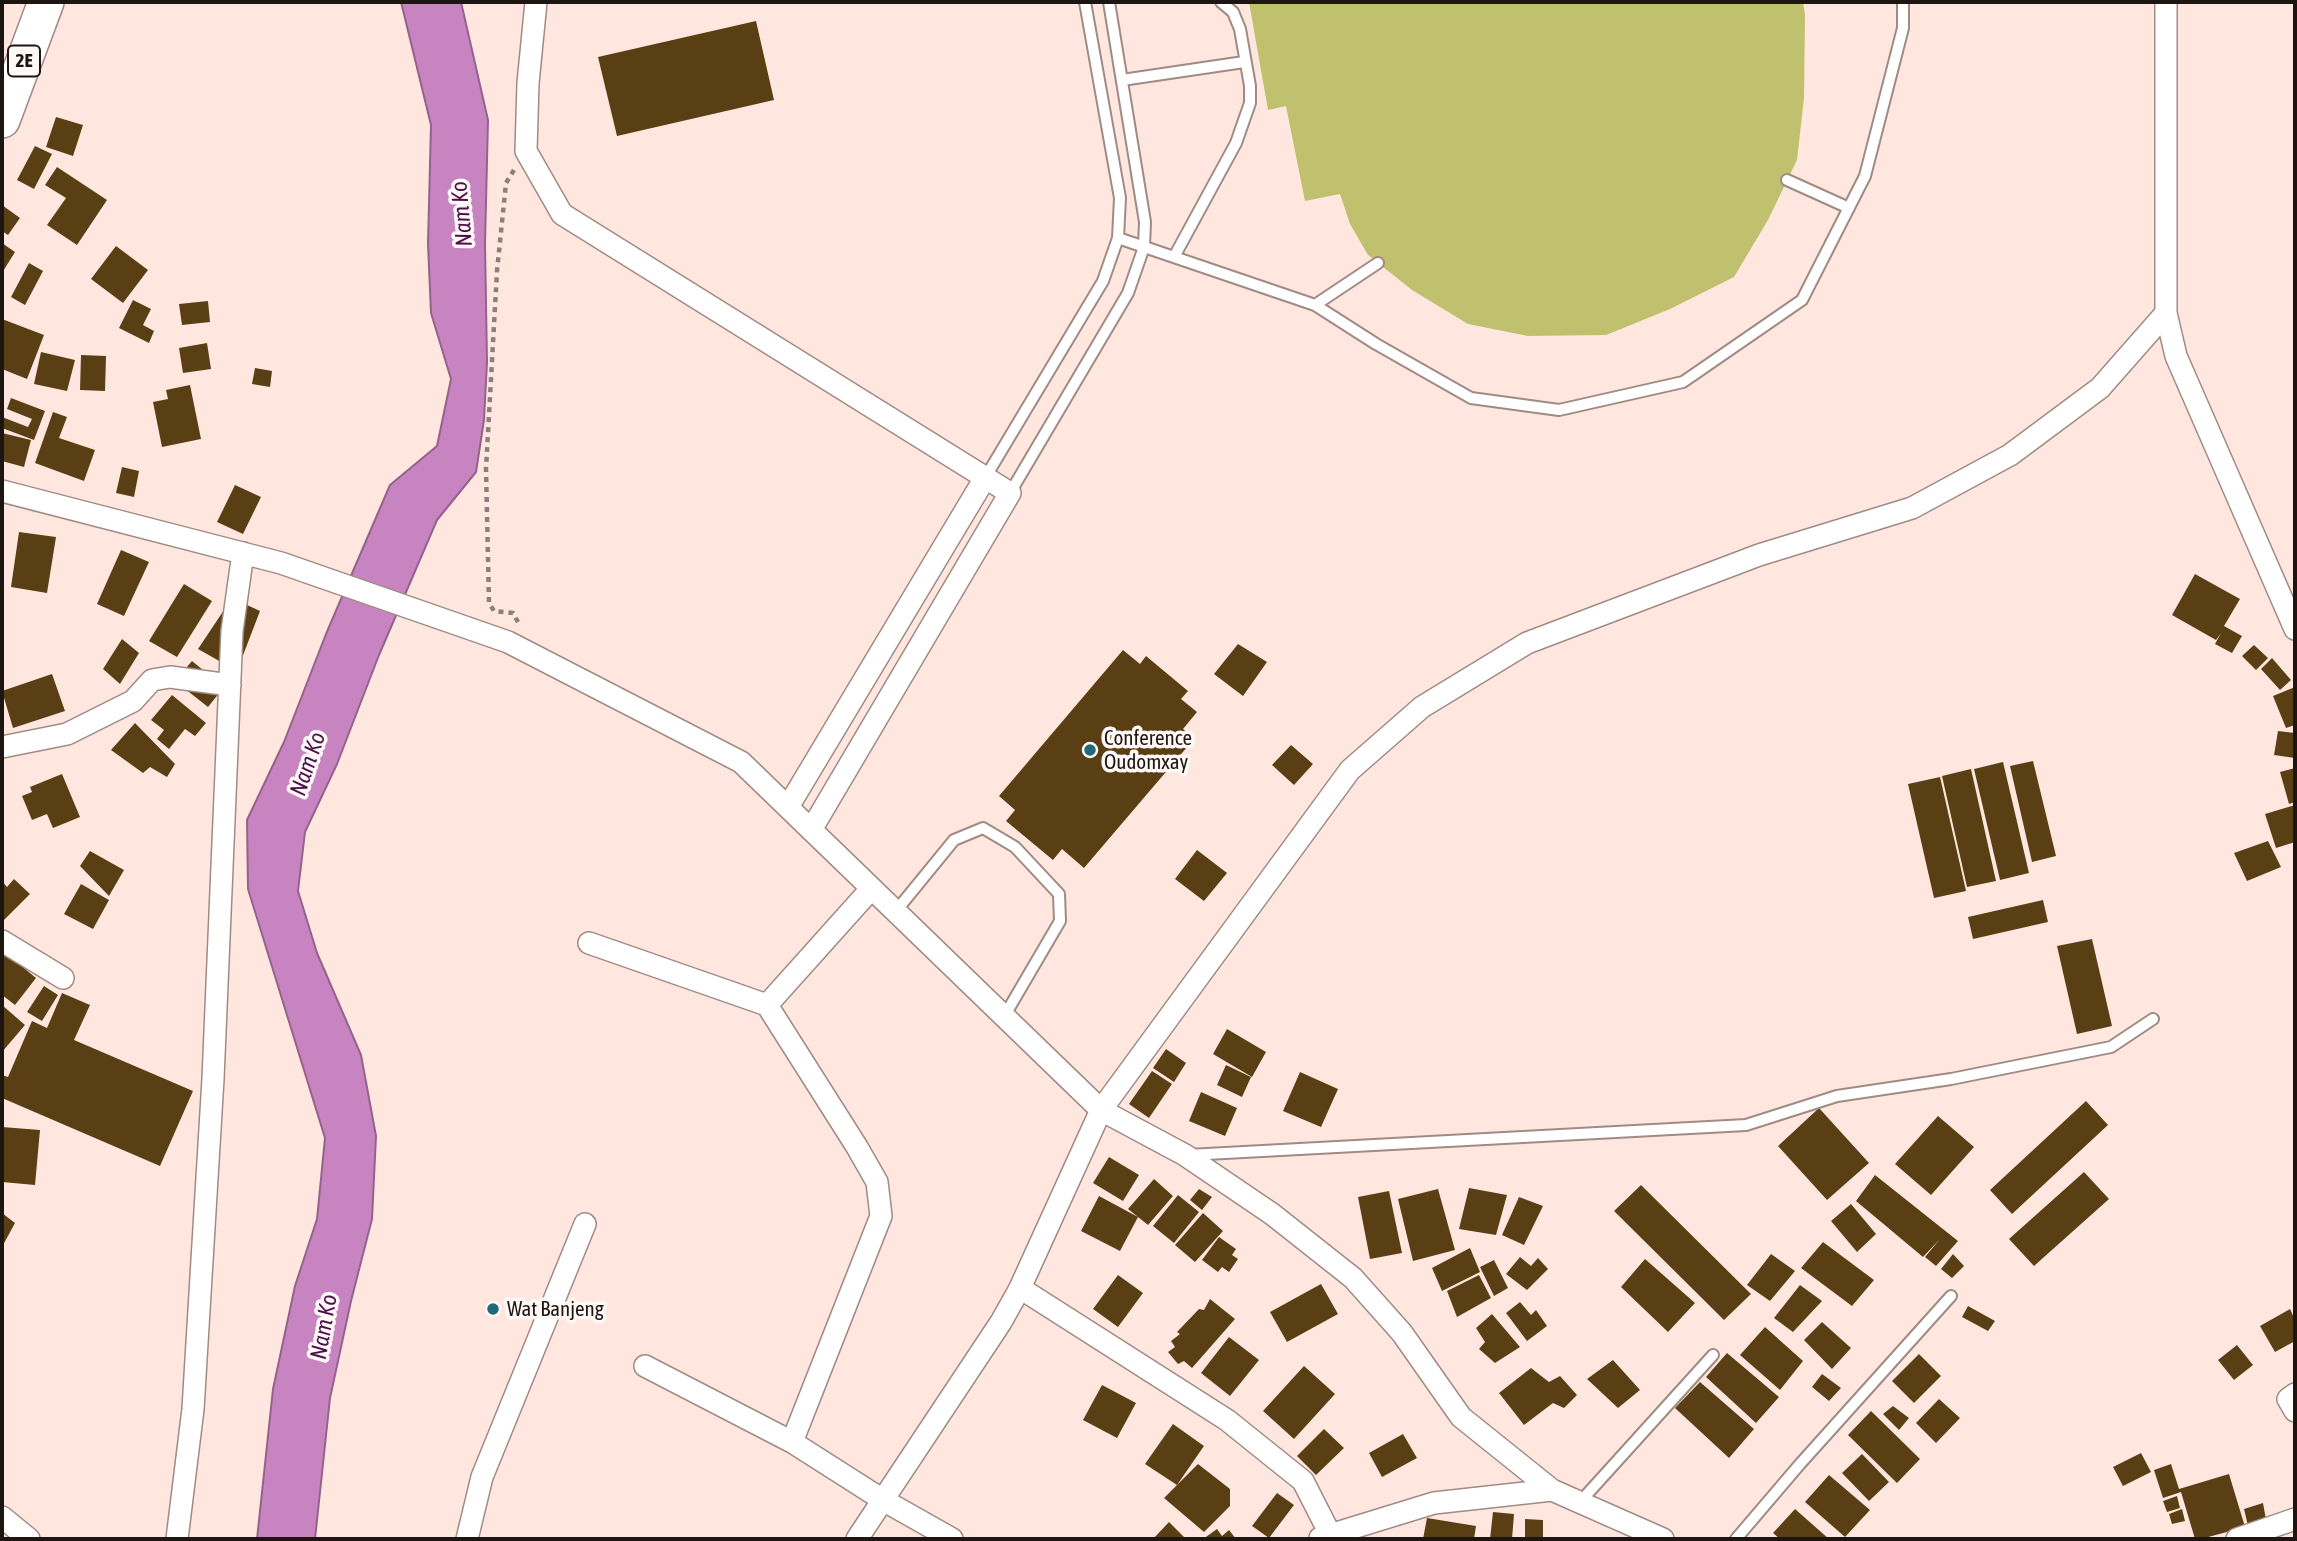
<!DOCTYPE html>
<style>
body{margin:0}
#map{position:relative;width:2297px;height:1541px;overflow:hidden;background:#ffe7df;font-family:"Asap Condensed",sans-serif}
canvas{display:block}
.frame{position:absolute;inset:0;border:4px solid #1d1512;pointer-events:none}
</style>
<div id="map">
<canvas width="2297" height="1541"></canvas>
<div class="frame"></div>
</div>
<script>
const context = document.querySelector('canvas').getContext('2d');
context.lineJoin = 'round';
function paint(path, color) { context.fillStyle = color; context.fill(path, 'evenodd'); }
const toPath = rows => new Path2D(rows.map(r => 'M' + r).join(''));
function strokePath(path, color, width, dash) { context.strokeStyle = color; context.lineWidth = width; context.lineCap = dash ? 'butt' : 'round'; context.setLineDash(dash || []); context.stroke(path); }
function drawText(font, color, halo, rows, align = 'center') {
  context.font = font + ' "Asap Condensed",sans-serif'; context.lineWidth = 7; context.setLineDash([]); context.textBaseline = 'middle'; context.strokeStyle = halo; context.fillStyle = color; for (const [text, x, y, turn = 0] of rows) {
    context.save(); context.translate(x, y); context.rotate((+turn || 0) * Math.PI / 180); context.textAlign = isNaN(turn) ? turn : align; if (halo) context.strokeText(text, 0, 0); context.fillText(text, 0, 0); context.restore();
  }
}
paint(toPath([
 [1249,2,1803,2,1805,14,1804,98,1797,160,1768,220,1734,277,1670,309,1606,335,1528,336,1468,324,1412,290,1368,255,1350,224,1340,194,1305,201,1286,106,1268,110]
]), '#bfc16e');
const water = toPath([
 [401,2,461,2,488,120,485,244,487,362,484,420,476,472,437,520,379,655,337,764,305,832,298,891,317,953,361,1055,376,1136,372,1219,351,1301,330,1398,315,1539,257,1539,273,1389,295,1286,317,1219,325,1138,248,889,247,820,284,742,326,634,390,485,437,446,451,379,431,313,428,244,431,125,401,2]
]);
paint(water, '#c784c0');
strokePath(water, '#94638c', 2);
paint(toPath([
 [756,21,774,100,617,136,598,57],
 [56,117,83,125,73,156,46,147],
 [35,146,52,154,34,189,17,180],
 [57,167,107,200,77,245,47,225,66,198,45,185],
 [2,205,20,218,8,235,2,231],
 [2,243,15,252,2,273],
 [116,246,148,270,123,303,91,279],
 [29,263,43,271,25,305,11,297],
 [133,300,151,309,143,325,154,331,149,343,119,328],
 [208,301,210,322,182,325,179,304],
 [2,319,44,335,27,379,2,369],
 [207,343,211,369,183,373,179,348],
 [41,352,75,360,67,391,34,384],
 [81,355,106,356,105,391,80,390],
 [255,368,272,371,270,387,252,384],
 [190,385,201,439,162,447,153,402,168,399,166,390],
 [11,398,45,411,34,440,2,428,2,417,28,427,32,419,7,409],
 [53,412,67,417,59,438,95,450,84,481,35,463],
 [2,433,31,440,24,467,2,461],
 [122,467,139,471,134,497,116,493],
 [235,485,261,497,243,534,217,522],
 [19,532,56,537,47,593,11,587],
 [121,550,149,562,124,616,97,604],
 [2195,574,2240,599,2224,626,2242,636,2232,653,2215,644,2221,633,2216,640,2172,615],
 [184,584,212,601,177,657,149,641],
 [232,598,260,611,237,671,198,649],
 [122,639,139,653,120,684,103,669],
 [1238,644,1267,662,1243,696,1214,674],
 [2254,645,2268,658,2256,670,2242,656],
 [1123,650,1140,664,1146,656,1188,691,1181,699,1197,712,1183,729,1194,739,1084,868,1062,849,1053,860,1006,821,1015,810,999,796],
 [2272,658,2291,680,2280,690,2261,669],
 [192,661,224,687,208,707,175,681],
 [52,674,65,711,13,728,2,691],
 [2295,687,2295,725,2286,728,2273,696],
 [172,695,206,723,195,736,185,729,169,749,157,739,164,730,151,720],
 [135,723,175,764,167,777,150,767,143,773,111,750],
 [2278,731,2295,733,2295,758,2274,755],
 [1291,745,1313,764,1294,785,1272,765],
 [2033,761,2056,856,2032,862,2010,766],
 [2003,762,2029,873,2000,880,1974,769],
 [2295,768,2295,802,2289,804,2280,772],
 [1971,769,1996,881,1967,887,1942,776],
 [62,774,80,817,53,828,47,814,32,820,22,796,32,792,30,787],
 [1940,777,1966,891,1934,898,1908,784],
 [2295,805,2295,842,2276,848,2265,814],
 [2268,841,2281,867,2247,881,2234,853],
 [1197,850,1227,873,1204,901,1175,879],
 [90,851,124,870,109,896,80,866],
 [14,879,30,894,2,922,2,881,7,887],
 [81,884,109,900,93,929,64,914],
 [2043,900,2048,922,1973,939,1968,917],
 [2092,939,2112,1026,2077,1034,2057,946],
 [2,950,36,978,15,1005,2,995],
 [44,986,58,995,42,1021,27,1012],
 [62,993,90,1005,74,1040,193,1091,160,1166,2,1098,2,1075,8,1077,32,1021,47,1028],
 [2,1005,25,1025,2,1052],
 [1227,1029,1266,1052,1252,1077,1213,1054],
 [1166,1049,1186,1063,1174,1082,1153,1068],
 [1226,1065,1251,1077,1242,1097,1217,1085],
 [1152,1071,1172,1084,1149,1118,1129,1104],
 [1300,1072,1338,1089,1321,1127,1283,1111],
 [1201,1092,1237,1108,1225,1136,1189,1121],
 [2086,1101,2108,1125,2012,1214,1990,1190],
 [1819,1108,1869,1163,1827,1200,1778,1146],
 [1938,1116,1974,1147,1931,1195,1895,1164],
 [2,1127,40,1130,35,1185,2,1182],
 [1109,1157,1139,1175,1123,1201,1093,1183],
 [2084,1172,2109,1199,2034,1266,2009,1239],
 [1875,1175,1958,1241,1936,1266,1925,1257,1940,1239,1923,1257,1856,1201],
 [1154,1179,1173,1196,1148,1225,1128,1209],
 [1641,1185,1751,1294,1724,1320,1614,1211],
 [1469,1188,1507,1195,1496,1235,1459,1229],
 [1199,1189,1212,1197,1202,1210,1190,1200],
 [1438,1189,1455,1250,1413,1261,1398,1199],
 [1389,1191,1402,1253,1370,1259,1358,1197],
 [1178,1195,1199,1212,1174,1243,1153,1226],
 [1099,1196,1138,1217,1120,1251,1081,1231],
 [1519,1197,1543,1206,1524,1245,1502,1235],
 [1851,1204,1876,1234,1857,1252,1831,1221],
 [2,1213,15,1223,2,1247],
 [1203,1213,1223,1231,1195,1262,1175,1245],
 [1219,1237,1236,1249,1232,1255,1238,1259,1229,1272,1222,1267,1218,1272,1202,1260],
 [1823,1242,1874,1280,1852,1306,1801,1268],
 [1470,1248,1480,1272,1442,1291,1432,1268],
 [1771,1254,1795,1271,1770,1301,1747,1285],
 [1953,1254,1964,1266,1952,1278,1941,1269],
 [1520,1257,1531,1266,1538,1258,1548,1269,1527,1290,1506,1274],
 [1645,1259,1695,1303,1668,1332,1621,1287],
 [1494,1260,1508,1288,1494,1296,1480,1267],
 [1118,1275,1143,1293,1118,1327,1093,1309],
 [1479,1275,1491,1298,1457,1317,1447,1291],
 [1321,1284,1338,1314,1287,1342,1270,1312],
 [1800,1285,1822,1301,1793,1332,1774,1318],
 [1210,1299,1235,1319,1192,1368,1184,1361,1178,1364,1168,1352,1175,1347,1171,1341,1180,1334,1177,1332,1199,1309,1204,1310],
 [1520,1302,1531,1315,1536,1310,1547,1326,1527,1341,1506,1313],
 [1968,1306,1995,1321,1988,1331,1962,1317],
 [2290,1309,2295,1320,2295,1341,2275,1352,2260,1326],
 [1492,1314,1520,1347,1495,1363,1479,1349,1485,1342,1476,1328],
 [1822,1322,1851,1348,1832,1369,1804,1340],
 [1765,1327,1803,1361,1780,1390,1740,1355],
 [1229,1337,1259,1360,1230,1396,1201,1373],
 [2237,1345,2253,1365,2234,1380,2218,1360],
 [1727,1353,1779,1397,1756,1423,1706,1377],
 [1919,1354,1941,1376,1914,1403,1892,1381],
 [1613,1360,1640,1390,1618,1408,1587,1379],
 [1304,1366,1335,1394,1294,1439,1263,1411],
 [1531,1368,1549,1382,1560,1376,1577,1395,1564,1408,1553,1403,1524,1425,1499,1393],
 [1822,1374,1841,1388,1829,1401,1812,1387],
 [1700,1382,1754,1429,1729,1458,1675,1408],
 [1102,1385,1136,1403,1117,1438,1083,1420],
 [1939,1399,1960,1418,1936,1443,1916,1423],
 [1893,1406,1909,1418,1899,1430,1883,1414],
 [1871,1411,1920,1459,1897,1483,1848,1435],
 [1173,1424,1204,1446,1177,1485,1198,1464,1230,1489,1230,1506,1204,1532,1164,1498,1177,1485,1145,1464],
 [1324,1429,1344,1448,1316,1475,1297,1456],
 [1403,1434,1417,1458,1382,1477,1369,1453],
 [2141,1453,2151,1472,2123,1486,2113,1467],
 [1862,1454,1889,1482,1869,1501,1842,1473],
 [2171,1464,2179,1489,2229,1474,2245,1527,2201,1539,2195,1539,2181,1492,2163,1498,2154,1470],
 [1829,1475,1870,1510,1845,1537,1805,1502],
 [1277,1493,1294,1505,1269,1538,1252,1526],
 [2177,1496,2180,1508,2167,1512,2163,1501],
 [2263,1503,2267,1525,2249,1530,2244,1509],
 [1795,1509,1829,1539,1780,1539,1773,1533],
 [2182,1509,2185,1521,2172,1524,2169,1514],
 [1493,1512,1514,1514,1512,1539,1490,1539],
 [1427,1518,1476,1526,1474,1539,1423,1539],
 [1525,1519,1543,1520,1543,1539,1525,1539],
 [1169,1522,1186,1539,1153,1539],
 [1217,1529,1222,1536,1229,1530,1236,1539,1203,1539]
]), '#5a3f15');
const service = toPath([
 [1122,80,1244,62],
 [1787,180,1849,208],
 [1118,238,1315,305,1376,344,1471,398,1559,410,1683,382,1802,300,1865,176,1903,28,1903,2],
 [1174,257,1236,143,1250,103,1250,86,1240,29,1233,12,1221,2],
 [1315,305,1378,263],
 [985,478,1103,281,1118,238,1120,198,1085,2],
 [1010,493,1128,293,1144,247,1145,222,1109,2],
 [896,911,954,840,983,828,1015,847,1059,894,1060,921,1005,1015],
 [1188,1155,1746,1125,1837,1096,1951,1079,2111,1047,2153,1019],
 [1580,1502,1713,1355],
 [1736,1539,1800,1464,1951,1296]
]);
const minor = toPath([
 [536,2,528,83,526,151,562,214,1010,493,811,830],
 [2166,2,2166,313,2176,356,2295,629],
 [2,491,281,563,508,642,741,762,1101,1110,1020,1288,1001,1322,857,1539],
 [2,747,67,734,133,701,152,680,170,677,230,685],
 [788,807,985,478],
 [2,941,63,978],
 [589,943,767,1005,857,1147,877,1182,881,1216,792,1442],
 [767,1005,871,889],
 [1020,1288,1227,1420,1303,1481,1330,1534],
 [645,1366,792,1442,883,1500,952,1539],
 [2295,1394,2288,1399,2295,1411],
 [2,1517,29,1539],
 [1320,1538,1434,1503,1552,1490],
 [177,1539,193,1409,213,1079,232,631,243,553],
 [467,1539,482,1477,585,1224],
 [1663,1539,1552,1490,1461,1417,1402,1333,1353,1278,1272,1214,1185,1155,1101,1110,1350,770,1422,707,1527,643,1759,555,1912,508,2010,455,2100,388,2166,313],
 [2237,1539,2295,1519]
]);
const trunk = toPath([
 [2,120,46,2]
]);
strokePath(service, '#a08b84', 14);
strokePath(minor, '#a08b84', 24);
strokePath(trunk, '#a08b84', 38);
strokePath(toPath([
 [514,170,506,183,497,271,486,469,489,603,494,611,513,613,519,624]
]), '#8e7e79', 4.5, [5, 5]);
strokePath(service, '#fff', 10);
strokePath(minor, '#fff', 21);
strokePath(trunk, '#fff', 35);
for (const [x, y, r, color] of [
 [1090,750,7,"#226978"],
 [493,1309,7,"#226978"]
]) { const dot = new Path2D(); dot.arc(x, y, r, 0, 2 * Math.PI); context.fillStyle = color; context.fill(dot); strokePath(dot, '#fef9f7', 2.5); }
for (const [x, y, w] of [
 [24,61,32]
]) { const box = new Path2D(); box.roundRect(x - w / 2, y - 15.5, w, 31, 5); context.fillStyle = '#fef9f7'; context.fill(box); strokePath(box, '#1d1512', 2); }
drawText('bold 19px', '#1d1512', null, [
 ["2E",24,61]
]);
drawText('21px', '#1d1512', '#fef9f7', [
 ["Conference",1104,738],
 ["Oudomxay",1104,762],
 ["Wat Banjeng",507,1309]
], 'left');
drawText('italic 23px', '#4d1049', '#fef9f7', [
 ["Nam Ko",462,214,-95],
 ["Nam Ko",308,764,-71],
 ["Nam Ko",324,1327,-80]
]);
</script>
